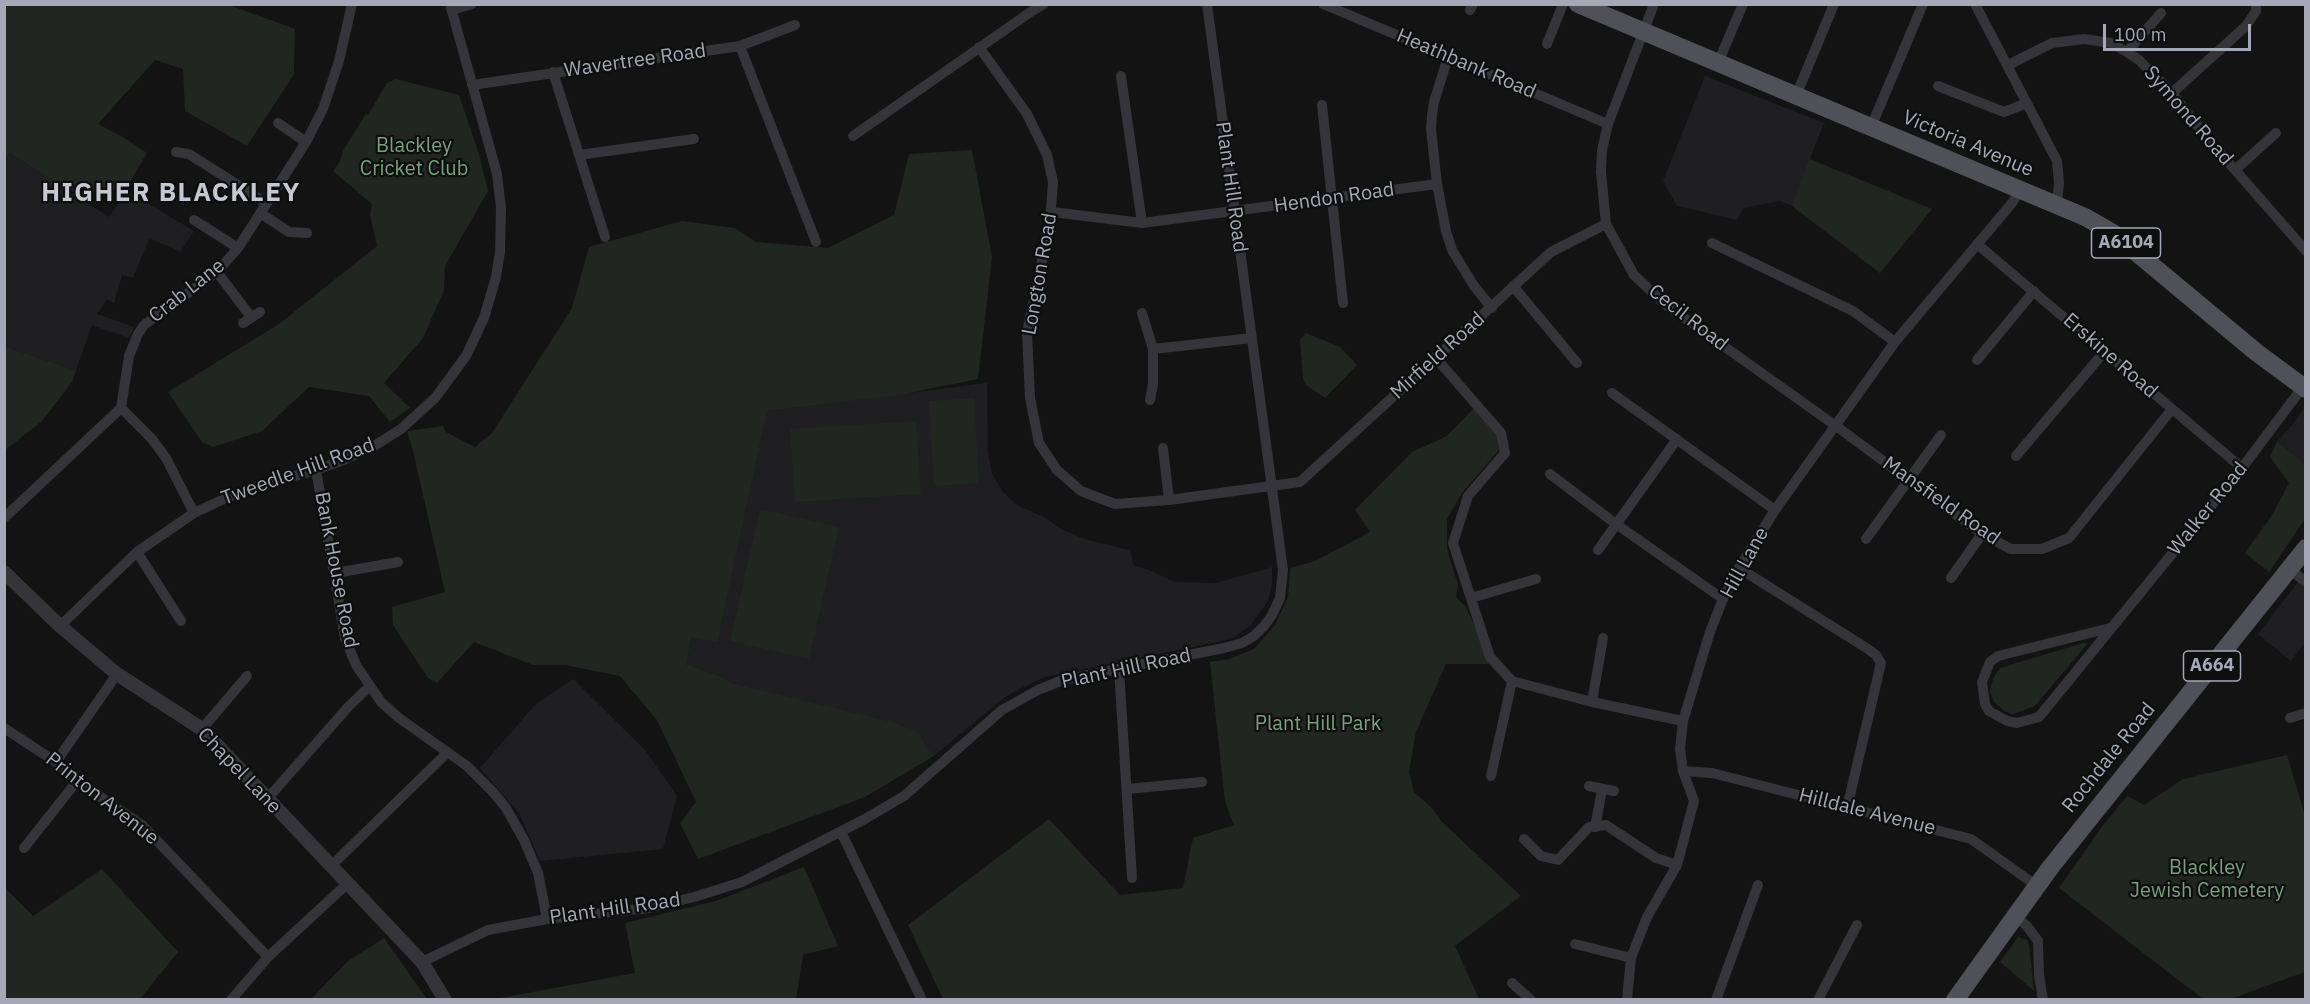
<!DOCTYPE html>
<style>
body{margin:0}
#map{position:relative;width:2310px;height:1004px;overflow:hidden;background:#131314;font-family:"IBM Plex Sans",sans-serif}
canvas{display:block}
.frame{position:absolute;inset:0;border:6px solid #a4a9b5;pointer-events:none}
.scale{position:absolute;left:2103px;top:24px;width:148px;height:27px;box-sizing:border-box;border:3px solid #a4a9b5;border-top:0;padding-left:8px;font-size:18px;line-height:21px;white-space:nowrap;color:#a4a9b5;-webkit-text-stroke:4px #0e0e0f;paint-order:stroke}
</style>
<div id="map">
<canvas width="2310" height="1004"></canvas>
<div class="frame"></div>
<div class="scale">100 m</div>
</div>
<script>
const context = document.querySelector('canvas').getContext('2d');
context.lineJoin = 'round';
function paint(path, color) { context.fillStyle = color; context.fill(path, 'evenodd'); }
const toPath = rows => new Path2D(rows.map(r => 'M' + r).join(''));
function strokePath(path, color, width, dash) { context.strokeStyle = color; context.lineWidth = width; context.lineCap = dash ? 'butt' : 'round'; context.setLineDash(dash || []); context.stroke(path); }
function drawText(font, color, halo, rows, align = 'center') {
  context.font = font + ' "IBM Plex Sans",sans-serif'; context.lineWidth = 4.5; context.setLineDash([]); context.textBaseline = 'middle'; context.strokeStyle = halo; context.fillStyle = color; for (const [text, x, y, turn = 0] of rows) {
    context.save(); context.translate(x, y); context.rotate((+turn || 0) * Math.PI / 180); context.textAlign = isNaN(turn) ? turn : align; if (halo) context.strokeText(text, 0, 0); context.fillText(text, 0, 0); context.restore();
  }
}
paint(toPath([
 [1705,76,1824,123,1810,159,1932,209,1880,273,1792,206,1780,201,1743,208,1737,220,1677,206,1663,181],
 [10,153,109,217,127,191,194,231,180,252,171,247,149,239,133,278,122,275,114,303,107,299,97,314,134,327,129,338,92,325,72,382,42,421,5,450,4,158],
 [987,383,988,452,992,473,1002,491,1017,505,1046,518,1057,527,1084,539,1130,550,1134,566,1147,569,1175,582,1216,583,1272,567,1272,584,1268,601,1251,625,1236,636,1223,641,1045,677,1013,692,1000,701,934,756,925,745,919,732,731,683,723,677,686,664,692,637,635,435,767,411],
 [2305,407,2305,464,2277,441,2294,423],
 [2305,573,2305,642,2291,661,2258,634],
 [573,679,645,750,677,796,663,849,540,861,519,813,480,768,535,705]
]), '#1f1f21');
paint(toPath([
 [5,4,229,5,295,29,294,74,247,146,185,111,183,69,155,60,98,124,123,137,147,153,125,190,70,192,10,153,5,158],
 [396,79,459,95,479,154,488,191,445,266,444,290,423,338,384,383,410,408,390,422,369,396,309,387,262,431,213,447,202,442,168,392,279,324,377,246,370,214,372,204,333,171,339,163,344,149,366,114,368,115,387,83],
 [972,150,992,257,978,379,899,395,767,411,717,642,692,637,686,664,723,677,731,683,892,722,919,732,925,745,934,756,865,797,698,859,680,823,696,802,657,720,620,676,565,665,533,665,474,642,437,683,428,678,393,625,392,607,445,592,413,451,407,431,443,426,446,432,475,447,492,433,572,308,589,247,682,221,735,228,756,242,828,248,894,215,909,154],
 [1809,159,1932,209,1880,273,1792,206],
 [1306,333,1340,347,1357,365,1325,398,1306,385,1303,378,1300,340],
 [5,345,11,349,76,371,72,382,42,421,5,450],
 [974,398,979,483,934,486,929,401],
 [1474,408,1496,433,1499,450,1462,493,1447,519,1447,549,1458,585,1456,597,1466,607,1492,664,1446,664,1416,732,1409,772,1414,792,1433,809,1441,821,1521,896,1455,946,1479,999,943,999,908,925,1049,819,1120,895,1183,888,1193,838,1234,825,1225,802,1210,662,1229,659,1254,649,1275,625,1288,597,1290,568,1315,561,1370,532,1355,510,1412,452,1447,436],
 [916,421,921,494,795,502,790,429],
 [2277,441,2305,464,2305,519,2269,572,2245,553,2272,515,2289,483,2270,457],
 [760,509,839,527,809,659,730,641],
 [2083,643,2088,643,2035,706,2013,714,2004,711,1994,702,1990,691,1993,679,2000,668],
 [2287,755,2305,816,2305,972,2230,999,2203,999,2059,888,2101,828,2127,796,2144,805,2183,779],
 [804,867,838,946,803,955,796,999,495,999,635,973,625,923,716,901],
 [102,869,178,952,140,999,5,999,5,888,33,916],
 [2018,937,2027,940,2029,944,2034,991,2000,962],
 [384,938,427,999,311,999,348,961]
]), '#1f2720');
strokePath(toPath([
 [1323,4,1608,124],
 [1654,4,1608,124,1602,150,1601,172,1606,224,1634,275,1666,305,1836,426,1982,534,2011,549,2042,549,2069,538,2172,409],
 [1975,4,2057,161,2059,182,2057,205],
 [452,10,472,4],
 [1470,10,1473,4],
 [1547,44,1563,4],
 [740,46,816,242],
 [979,47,1027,114,1047,155,1053,182,1050,222,1027,332,1030,398,1039,443,1057,470,1081,491,1115,504,1169,500,1300,482,1551,252,1606,224],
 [2127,52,2161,13],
 [1448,57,1434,102,1432,115,1431,129,1437,184,1446,231,1452,250,1474,286,1492,308],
 [1718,63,1743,4],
 [2008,65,2052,43,2084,39,2111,43,2127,52,2139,60,2172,93,2208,139,2306,251],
 [553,72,605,237],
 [1121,76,1142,223],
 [472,85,740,46,795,25],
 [1938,86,2004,112,2027,103],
 [2172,93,2246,26,2256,11,2256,4],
 [1796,96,1834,4],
 [1322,105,1343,303],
 [278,123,306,142],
 [1871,127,1923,4],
 [853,136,1032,11,1044,4],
 [176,152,189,154,266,203],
 [579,155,694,139],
 [2235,170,2276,133],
 [1052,212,1142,223,1437,184],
 [260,213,289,232,307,233],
 [194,220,238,248],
 [1712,243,1853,311,1895,342],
 [1977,244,2242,468],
 [217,272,251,317],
 [1513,286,1577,363],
 [1142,313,1153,349],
 [243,323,260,312],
 [1435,357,1501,433,1505,453,1468,496,1453,543,1490,657,1512,681,1592,702,1683,721],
 [1977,360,2034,291],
 [1612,393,1775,510],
 [1150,400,1153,384,1153,349,1252,338],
 [121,408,152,439,166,458,194,513],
 [1163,448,1169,500],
 [2016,456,2105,351],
 [316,470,345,638,356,665,381,702,399,718,467,766,493,792,506,808,524,840,538,873,547,919],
 [1550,474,1616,524,1723,599],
 [4,518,121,408,129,356,138,334,144,325,217,272,238,248,306,142,323,109,339,61,352,4],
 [1866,539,1941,435],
 [1598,550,1677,439],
 [137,552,181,621],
 [1739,568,1868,649,1876,655,1881,663,1847,808],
 [2289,569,2306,582],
 [336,573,398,562],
 [1951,578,1982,534],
 [1471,598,1536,579],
 [60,626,137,552,194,513,226,498,262,485,316,470,346,459,374,446,401,429,435,398,466,356,484,318,496,277,500,252,501,208,497,174,450,4],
 [2110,628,1998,656,1990,662,1982,682,1985,704,1989,711,2007,721,2017,723,2039,717,2242,468,2305,384],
 [1119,669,1132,878],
 [1592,702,1603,638],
 [2290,718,2306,713],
 [4,728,56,762,77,781,143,826,268,957],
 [202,729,247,676],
 [56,762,117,674],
 [1683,771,1712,773,1971,839,2037,886],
 [1491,776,1512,681],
 [1589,786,1614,791],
 [1127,789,1202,782],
 [268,798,349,706,370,686],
 [1595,827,1602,790],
 [841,832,922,1000],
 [1524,839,1541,856,1558,860,1589,827,1606,825,1656,858,1677,865],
 [24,848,77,781],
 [331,866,447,753],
 [2015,916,2027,926,2038,941,2039,975,2043,1000],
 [1575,944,1631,958],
 [422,962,488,930,547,919,649,908,694,897,742,882,865,819,904,796,1002,710,1038,690,1063,680,1224,648,1242,643,1254,636,1265,625,1272,615,1280,598,1283,570,1207,4],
 [1512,983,1531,1000],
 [231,1000,268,957,348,883],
 [1627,1000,1631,958,1647,917,1677,865,1694,801,1683,771,1680,749,1683,721,1710,632,1723,599,1739,568,1775,510,1895,342,2012,203,2020,190],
 [1716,1000,1758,885],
 [1818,1000,1857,925]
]), '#343439', 10);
strokePath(toPath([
 [4,572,60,626,117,674,202,729,422,962,445,1000]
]), '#343439', 14);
strokePath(toPath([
 [1578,4,2085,217,2113,233,2256,352,2306,389],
 [1955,1000,2050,868,2306,548]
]), '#505158', 18);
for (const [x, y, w] of [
 [2126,243,69],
 [2212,666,57]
]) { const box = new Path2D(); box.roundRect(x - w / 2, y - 15, w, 30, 4.5); context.fillStyle = '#0e0e0f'; context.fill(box); strokePath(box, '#a4a9b5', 1.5); }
drawText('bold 18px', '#a4a9b5', null, [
 ["A6104",2126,243],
 ["A664",2212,666]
]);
drawText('20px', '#a4a9b5', '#0e0e0f', [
 ["Wavertree Road",635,61,-8],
 ["Heathbank Road",1466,64,23],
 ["Symond Road",2188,116,49],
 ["Victoria Avenue",1968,144,23],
 ["Plant Hill Road",1231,187,82],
 ["Hendon Road",1334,198,-8],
 ["Longton Road",1040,274,-80],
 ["Crab Lane",187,291,-38],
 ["Cecil Road",1688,318,38],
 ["Mirfield Road",1438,356,-42],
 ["Erskine Road",2110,356,41],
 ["Tweedle Hill Road",298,472,-20],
 ["Mansfield Road",1941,501,35],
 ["Walker Road",2208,509,-51],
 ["Hill Lane",1745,563,-61],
 ["Bank House Road",336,570,79],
 ["Plant Hill Road",1126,669,-12],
 ["Rochdale Road",2109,758,-51],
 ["Chapel Lane",239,771,46],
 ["Printon Avenue",102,799,38],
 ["Hilldale Avenue",1867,812,14],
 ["Plant Hill Road",615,909,-8]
]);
drawText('20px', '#7aa07e', '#0e0e0f', [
 ["Blackley",414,146],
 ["Cricket Club",414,169],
 ["Plant Hill Park",1318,724],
 ["Blackley",2207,868],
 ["Jewish Cemetery",2207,891]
]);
context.letterSpacing = '1.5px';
drawText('bold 26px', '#c5c8d1', '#0e0e0f', [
 ["HIGHER BLACKLEY",171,193]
]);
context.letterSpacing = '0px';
</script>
